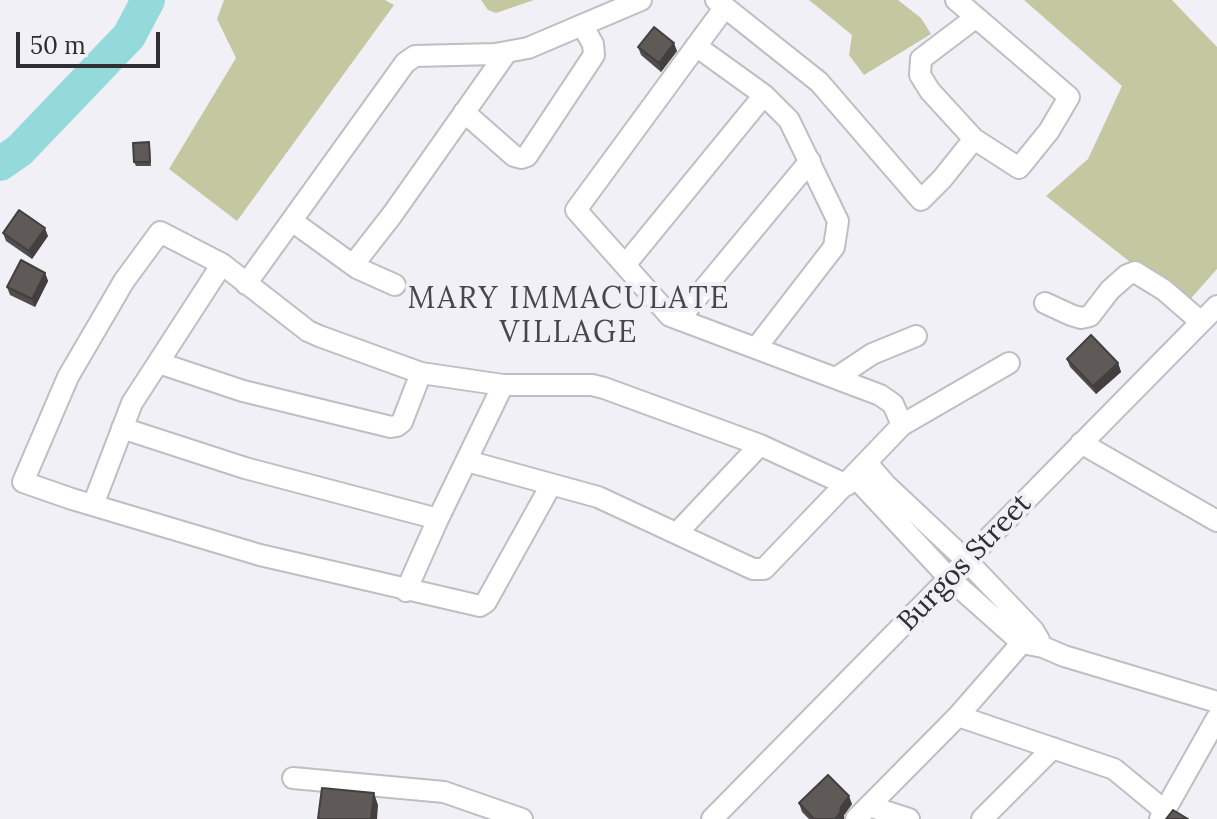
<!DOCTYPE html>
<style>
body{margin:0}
#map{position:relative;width:1217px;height:819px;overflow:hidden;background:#f1f0f6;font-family:Lora,serif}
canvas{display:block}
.scale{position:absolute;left:16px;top:32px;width:144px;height:36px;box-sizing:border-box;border:4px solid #2f2e31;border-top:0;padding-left:10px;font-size:24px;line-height:28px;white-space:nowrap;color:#2f2e31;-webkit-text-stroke:6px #f1f0f6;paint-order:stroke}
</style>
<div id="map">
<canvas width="1217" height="819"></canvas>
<div class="scale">50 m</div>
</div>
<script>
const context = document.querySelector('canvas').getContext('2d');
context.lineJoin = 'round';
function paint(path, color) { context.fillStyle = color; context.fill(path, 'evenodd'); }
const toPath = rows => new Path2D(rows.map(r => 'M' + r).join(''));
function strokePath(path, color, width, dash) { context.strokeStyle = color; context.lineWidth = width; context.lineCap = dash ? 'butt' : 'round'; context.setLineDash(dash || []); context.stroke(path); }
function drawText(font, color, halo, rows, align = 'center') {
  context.font = font + ' Lora,serif'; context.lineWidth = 8; context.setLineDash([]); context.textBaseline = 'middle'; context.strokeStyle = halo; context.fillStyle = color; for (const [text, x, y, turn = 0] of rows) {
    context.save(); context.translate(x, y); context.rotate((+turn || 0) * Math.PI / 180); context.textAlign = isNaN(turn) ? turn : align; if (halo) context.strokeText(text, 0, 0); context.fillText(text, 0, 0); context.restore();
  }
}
paint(toPath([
 [224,0,385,0,394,5,237,221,169,169,236,58,217,19],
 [481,0,534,0,496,13,488,10],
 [809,0,898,0,921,18,931,34,864,75,849,55,852,35],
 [1024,0,1172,0,1217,47,1217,269,1185,305,1046,196,1088,159,1122,86]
]), '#c4c8a0');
strokePath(toPath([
 [0,164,20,150,129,36,148,0]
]), '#94dadb', 34);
const minor = toPath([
 [716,0,819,82,921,200,942,179,974,139],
 [956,0,1069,97,1049,131,1019,168,974,139,930,91,920,75,921,59,975,18],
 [725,7,576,210,670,316,880,395,893,404,902,425],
 [696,46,764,95,789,120,838,221,834,247,756,348],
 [464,112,514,156,521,158,527,156,594,55,593,44,582,25],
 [292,221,357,268,395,285],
 [353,265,392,215,507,52],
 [625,265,764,95],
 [246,284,405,63,415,56,495,54,528,48,641,0],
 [1045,303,1071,315,1081,318,1090,316,1110,290,1127,275,1135,272,1164,290,1201,322],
 [679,319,810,161],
 [159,363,243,391,391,427,397,426,402,422,421,373],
 [836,378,872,354,916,336],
 [122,428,245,468,438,519],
 [1081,443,1217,521],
 [467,461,598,497,753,569,764,569,902,425,1009,363],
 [867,463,886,485,968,562,1033,630,1039,640],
 [854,476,950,579,1022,643,1043,647,1064,656,1217,702],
 [551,485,486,602,480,606,260,555,72,499,23,482,68,377,124,281,160,232,222,264,308,331,319,336,421,373,503,385,592,385,604,388,760,445,847,485],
 [93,505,132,403,222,264],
 [677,533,760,445],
 [406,591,438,519,503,385],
 [958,716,1114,769,1165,811],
 [293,778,444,792,522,819],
 [869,806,909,819],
 [712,819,1217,306],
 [856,819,958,716,1033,630],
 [982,819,1053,748],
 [1160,819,1217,718]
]);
strokePath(minor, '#bebec3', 24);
strokePath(minor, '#fff', 20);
paint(toPath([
 [638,47,677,51,661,72,641,55],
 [149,142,150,146,151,166,136,166,134,162],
 [3,233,48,236,32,259,6,241],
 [45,273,48,281,35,307,10,295,7,287],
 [1067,359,1118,363,1121,372,1096,394,1070,367],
 [799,803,852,804,844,815,844,819,809,819,802,812]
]), '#524d4c');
paint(toPath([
 [674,43,677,51,661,72,659,63],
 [45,228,48,236,32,259,29,251],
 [45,273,48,281,35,307,32,299],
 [1118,363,1121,372,1096,394,1093,386],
 [374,793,378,805,377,819,371,819],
 [849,796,852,804,844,815,844,819,835,819,841,807]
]), '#423f3e');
const building = toPath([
 [654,27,674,43,659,63,638,47,654,27],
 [149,142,150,162,134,162,133,143,149,142],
 [19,210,45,228,29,251,3,233,19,210],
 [21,260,45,273,32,299,7,287,21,260],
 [1091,335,1118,363,1093,386,1067,359,1091,335],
 [828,775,849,796,841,807,840,813,835,819,814,819,799,803,828,775],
 [322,788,374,793,371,819,318,819,322,788],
 [1173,810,1188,819,1166,819,1173,810]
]);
paint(building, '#5f5a58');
strokePath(building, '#423f3e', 2);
drawText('28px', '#2f2e31', '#f1f0f6', [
 ["Burgos Street",965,563,-46]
]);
context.letterSpacing = '2px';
drawText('30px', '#47464b', '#f1f0f6', [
 ["MARY IMMACULATE",569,299],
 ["VILLAGE",569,333]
]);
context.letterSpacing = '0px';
</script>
